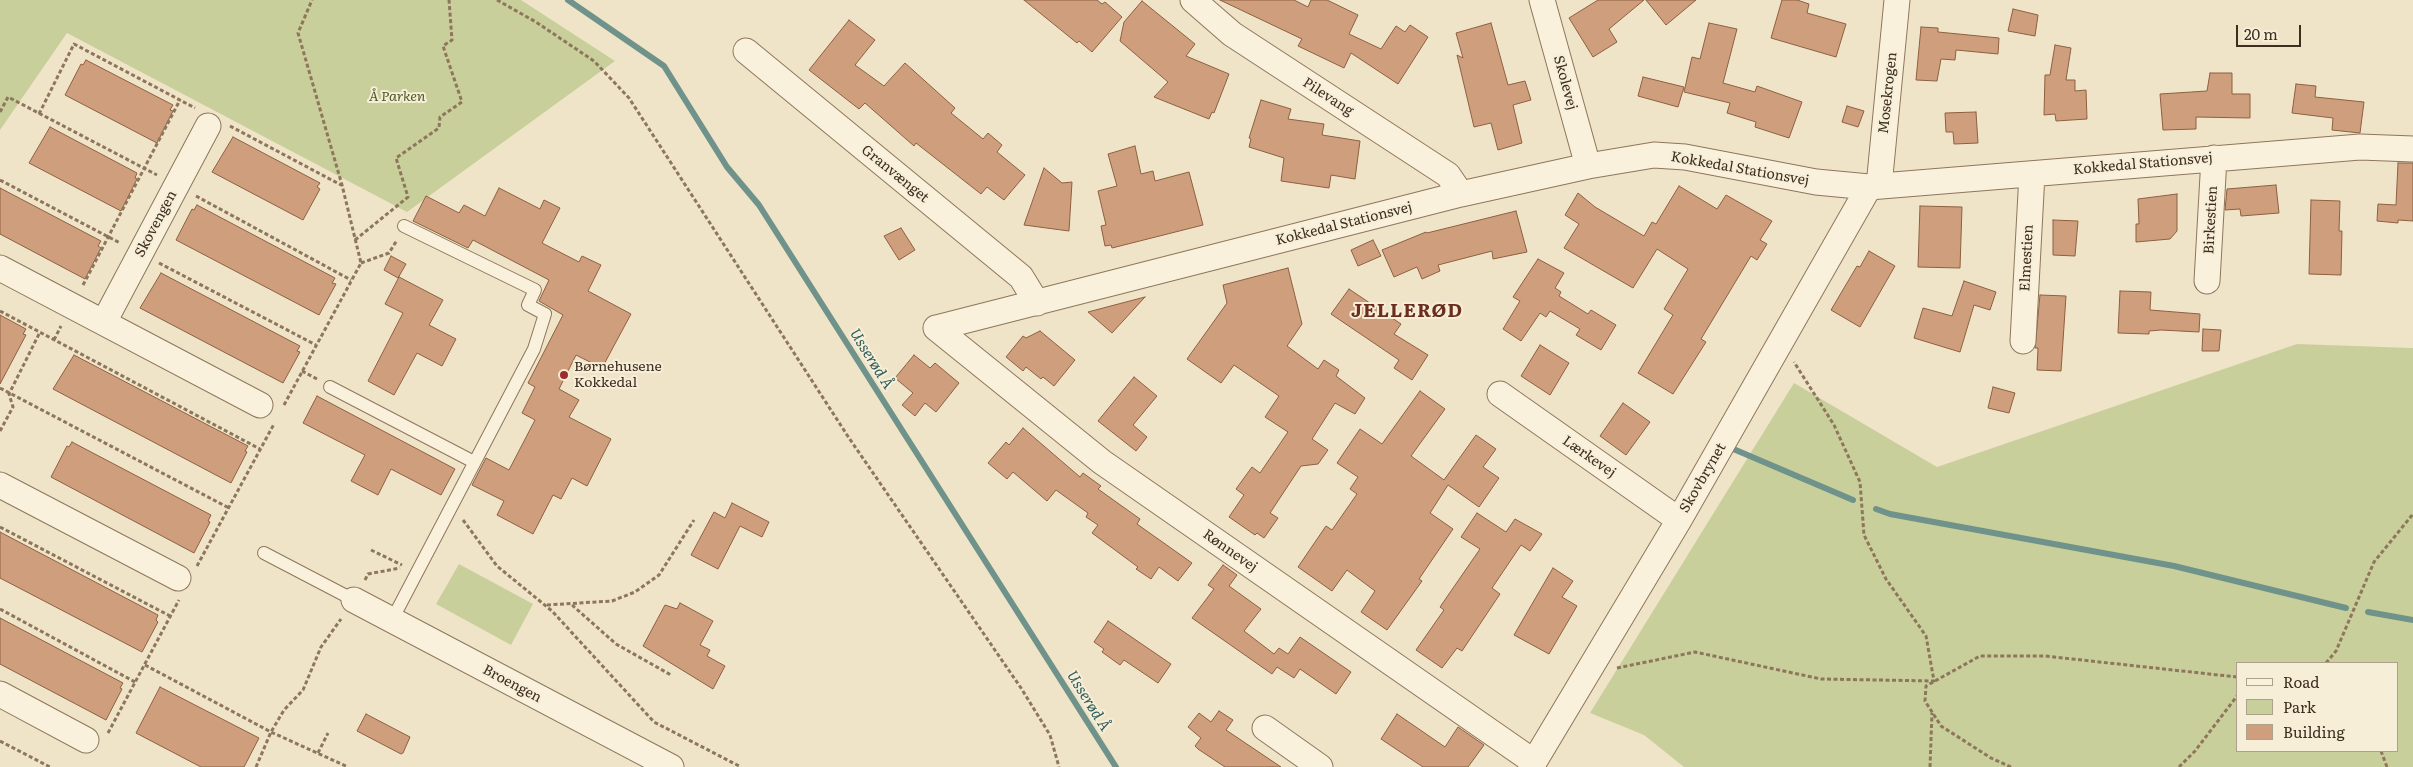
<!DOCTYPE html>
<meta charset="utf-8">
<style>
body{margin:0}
#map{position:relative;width:2413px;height:767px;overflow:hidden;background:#f0e4c8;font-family:Literata,serif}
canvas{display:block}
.legend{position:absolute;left:2236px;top:662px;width:162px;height:90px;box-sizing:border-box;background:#f7eed8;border:1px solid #ada18e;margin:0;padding:6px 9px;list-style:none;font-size:15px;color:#3d2e20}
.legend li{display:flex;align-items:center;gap:10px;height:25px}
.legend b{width:25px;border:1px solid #ada18e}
.scale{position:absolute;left:2236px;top:25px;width:65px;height:22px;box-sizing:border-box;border:2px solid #3d2e20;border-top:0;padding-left:6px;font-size:15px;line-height:18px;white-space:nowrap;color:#3d2e20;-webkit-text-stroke:4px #f7eed8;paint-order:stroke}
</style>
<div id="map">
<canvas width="2413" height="767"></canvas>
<ul class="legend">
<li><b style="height:6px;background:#faf1dc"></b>Road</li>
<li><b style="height:14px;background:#c9cf9b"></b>Park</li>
<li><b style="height:14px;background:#cf9f7d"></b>Building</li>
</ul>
<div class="scale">20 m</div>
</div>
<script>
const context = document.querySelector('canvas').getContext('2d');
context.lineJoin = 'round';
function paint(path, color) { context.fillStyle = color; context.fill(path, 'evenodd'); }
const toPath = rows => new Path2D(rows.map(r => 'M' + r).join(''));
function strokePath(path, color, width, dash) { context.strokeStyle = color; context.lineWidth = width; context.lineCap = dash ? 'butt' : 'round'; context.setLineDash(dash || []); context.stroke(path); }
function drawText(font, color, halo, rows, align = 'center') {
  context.font = font + ' Literata,serif'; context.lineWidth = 4; context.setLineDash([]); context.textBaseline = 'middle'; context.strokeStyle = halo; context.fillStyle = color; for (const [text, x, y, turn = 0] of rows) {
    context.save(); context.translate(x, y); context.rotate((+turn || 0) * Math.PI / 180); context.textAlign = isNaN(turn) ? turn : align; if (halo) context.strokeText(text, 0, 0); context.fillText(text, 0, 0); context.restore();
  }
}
paint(toPath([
 [0,0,521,0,615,61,407,212,67,33,0,130],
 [2297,344,2413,348,2413,767,1684,767,1644,735,1590,713,1794,383,1937,467],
 [2237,663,2397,663,2397,751,2237,751],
 [459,564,533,604,511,645,436,604]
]), '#c9cf9b');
strokePath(toPath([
 [568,0,664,66,727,167,759,205,1116,767],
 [1731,448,1853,500],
 [1876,509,1890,514,2174,566,2346,608],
 [2368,612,2413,620]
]), '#6f938a', 6);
const building = toPath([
 [1024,0,1097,0,1102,4,1105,2,1122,17,1092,52,1079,41,1077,43,1024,0],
 [1220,0,1294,0,1308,7,1311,0,1327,0,1358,15,1349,34,1381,49,1396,26,1405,32,1410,25,1428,37,1398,84,1351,53,1344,68,1298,46,1302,39,1220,0],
 [1598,0,1644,0,1609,29,1617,42,1593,57,1569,18,1598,0],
 [1646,0,1696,0,1666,25,1646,0],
 [1782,0,1797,0,1809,4,1807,13,1846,24,1836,57,1771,38,1782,0],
 [1142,1,1195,44,1186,56,1229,74,1214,113,1212,112,1209,119,1154,97,1168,82,1120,41,1124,22,1142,1],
 [2013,9,2038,15,2035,36,2008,31,2013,9],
 [849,20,875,40,855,65,884,86,905,63,955,108,951,113,983,139,988,133,1002,145,997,152,1025,175,1004,200,987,187,981,194,916,143,914,146,865,103,859,109,809,70,849,20],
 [1491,23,1508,85,1525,81,1531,100,1513,105,1522,143,1498,150,1491,123,1474,127,1457,55,1463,58,1456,33,1491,23],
 [1709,23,1737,29,1723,83,1755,92,1757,86,1802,102,1789,138,1755,127,1756,122,1727,113,1730,103,1684,92,1692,57,1700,59,1709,23],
 [1921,27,1938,28,1938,32,1999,38,1998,54,1956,50,1955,60,1941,59,1937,81,1916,80,1921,27],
 [2055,45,2071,48,2066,80,2075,80,2075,91,2086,90,2087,119,2056,121,2055,114,2044,115,2045,75,2050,75,2055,45],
 [86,60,173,105,170,110,173,111,157,143,65,95,81,64,83,65,86,60],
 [2210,73,2232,73,2232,94,2250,94,2250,118,2196,117,2196,129,2163,130,2160,94,2207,91,2210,73],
 [1643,77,1684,87,1678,107,1638,96,1643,77],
 [2296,84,2316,86,2315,97,2364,102,2360,133,2332,130,2333,118,2292,113,2296,84],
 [1261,100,1291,109,1288,119,1324,124,1322,135,1360,141,1355,179,1331,175,1329,188,1281,181,1284,158,1249,147,1251,139,1249,138,1261,100],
 [1847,106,1864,111,1858,127,1842,122,1847,106],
 [1976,112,1978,143,1954,144,1953,132,1946,132,1945,113,1976,112],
 [50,127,137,173,135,178,137,179,121,211,29,163,50,127],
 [233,137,320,183,317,187,320,189,303,220,212,172,233,137],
 [1135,146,1141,174,1153,171,1155,181,1189,172,1203,225,1112,248,1111,245,1105,246,1101,226,1106,225,1098,191,1117,186,1108,154,1135,146],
 [2398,163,2413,163,2413,221,2398,220,2398,223,2377,221,2378,204,2396,205,2398,163],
 [1044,168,1062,183,1072,182,1069,231,1024,225,1044,168],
 [2276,185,2279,213,2241,216,2240,209,2225,210,2227,189,2276,185],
 [1679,186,1717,209,1726,195,1772,221,1760,240,1767,244,1757,260,1751,256,1701,339,1706,342,1673,394,1638,373,1673,315,1664,309,1688,269,1657,249,1633,288,1564,248,1579,224,1565,215,1578,193,1595,207,1644,236,1652,222,1656,224,1679,186],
 [0,188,101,241,98,246,101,248,85,279,0,234,0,188],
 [499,188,540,209,544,200,560,208,542,243,579,262,582,256,601,265,588,291,631,314,602,368,576,355,559,389,579,400,569,417,611,439,587,486,572,478,561,499,553,495,533,534,497,515,504,501,472,485,486,458,509,470,535,420,522,413,535,387,528,383,563,315,539,301,549,280,473,240,468,248,413,221,426,196,459,213,464,205,485,216,499,188],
 [2177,194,2177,231,2170,239,2136,242,2136,224,2139,224,2138,199,2177,194],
 [2311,200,2340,201,2339,231,2342,231,2341,275,2309,274,2311,200],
 [197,205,335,278,332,283,336,284,319,315,176,240,192,209,194,210,197,205],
 [1920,206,1962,207,1960,268,1918,267,1920,206],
 [1516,211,1527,252,1493,259,1492,251,1438,265,1440,271,1422,279,1417,267,1394,277,1382,250,1426,232,1427,233,1516,211],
 [2053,220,2078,221,2075,256,2053,255,2053,220],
 [901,228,915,250,899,260,884,236,901,228],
 [1373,240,1381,256,1358,266,1351,250,1373,240],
 [1869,251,1895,266,1860,327,1831,310,1857,266,1860,267,1869,251],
 [391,256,406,264,398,278,384,270,391,256],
 [1538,259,1564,273,1555,288,1561,292,1559,296,1588,314,1591,310,1616,325,1601,350,1576,335,1580,329,1550,311,1546,317,1540,313,1521,341,1503,329,1520,301,1513,297,1538,259],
 [1288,268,1302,324,1287,346,1318,369,1324,360,1339,370,1336,376,1365,398,1355,414,1335,403,1312,439,1328,450,1318,464,1301,466,1270,513,1278,518,1264,538,1257,533,1255,535,1229,517,1244,495,1236,489,1252,467,1260,473,1288,432,1265,417,1279,396,1234,365,1221,383,1187,359,1227,303,1223,285,1288,268],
 [161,273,300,346,297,351,300,352,283,383,140,308,161,273],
 [399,277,443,300,429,325,456,339,442,366,417,353,394,395,368,381,403,313,385,304,399,277],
 [1964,281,1996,292,1990,310,1974,305,1960,352,1914,338,1923,308,1952,316,1964,281],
 [1349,289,1401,324,1394,334,1428,355,1412,380,1394,368,1399,360,1331,314,1349,289],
 [2120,291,2151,292,2150,310,2200,314,2199,332,2161,330,2149,331,2149,334,2118,333,2120,291],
 [2040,295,2066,296,2061,371,2037,370,2038,348,2035,348,2040,295],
 [1145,297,1112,333,1088,312,1145,297],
 [0,315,26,329,23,334,26,335,0,384,0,315],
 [2203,329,2221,330,2219,351,2202,351,2203,329],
 [1040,331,1075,360,1054,386,1043,377,1041,379,1026,367,1023,371,1006,357,1023,336,1026,338,1040,331],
 [1540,345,1569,363,1550,395,1521,376,1540,345],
 [74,355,248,446,245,451,247,452,231,483,53,389,74,355],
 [914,355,930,368,935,363,959,383,936,412,925,403,915,416,902,405,913,393,895,378,914,355],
 [1134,377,1157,396,1133,425,1147,437,1136,451,1098,421,1134,377],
 [1993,387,2015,393,2009,413,1988,408,1993,387],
 [1420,391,1445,409,1411,456,1444,480,1476,435,1496,449,1483,467,1499,478,1479,507,1448,485,1430,513,1453,529,1419,579,1422,581,1387,630,1361,612,1375,591,1347,570,1332,591,1298,567,1326,526,1332,530,1357,494,1350,489,1358,477,1337,463,1360,429,1382,444,1420,391],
 [317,396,455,469,441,495,391,469,378,495,351,481,365,455,303,423,317,396],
 [1623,403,1650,422,1626,455,1600,436,1623,403],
 [1023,428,1080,477,1083,473,1101,486,1098,489,1140,519,1137,524,1192,563,1178,581,1159,567,1151,579,1136,569,1138,567,1092,533,1098,525,1086,517,1088,513,1056,490,1047,501,1013,472,1007,479,988,463,1006,442,1009,445,1023,428],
 [72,442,211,515,208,521,210,522,194,553,51,477,67,446,69,447,72,442],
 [732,503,769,522,762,537,740,526,718,569,691,555,714,512,725,518,732,503],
 [1477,513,1506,532,1515,519,1542,534,1530,551,1521,545,1492,588,1500,594,1462,651,1457,648,1442,668,1416,650,1444,610,1440,607,1480,549,1461,537,1477,513],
 [0,532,158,615,156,620,158,622,142,652,0,578,0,532],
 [1223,565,1237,575,1229,586,1261,609,1244,631,1274,654,1279,648,1288,654,1300,637,1351,672,1336,694,1300,669,1294,678,1277,667,1272,674,1192,618,1214,589,1208,585,1223,565],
 [1553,568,1573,581,1562,597,1577,606,1549,654,1514,635,1553,568],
 [680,603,713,621,700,645,710,650,707,656,725,666,713,689,643,646,665,605,677,609,680,603],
 [0,618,123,683,120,688,122,689,106,720,0,664,0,618],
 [1108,621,1171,664,1158,683,1124,660,1120,665,1102,652,1104,649,1094,642,1108,621],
 [160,687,259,738,244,767,201,767,136,733,160,687],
 [1219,711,1233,720,1226,730,1281,767,1225,767,1198,749,1195,746,1201,738,1188,727,1199,713,1211,722,1219,711],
 [366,714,410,737,403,753,401,754,357,731,366,714],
 [1397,714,1445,747,1458,727,1484,745,1468,767,1423,767,1381,739,1397,714]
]);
paint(building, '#cf9f7d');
strokePath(building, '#8d5f41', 1);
const lane = toPath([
 [330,387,474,462],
 [264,553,354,600],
 [392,620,534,349,545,314,528,305,535,290,404,226]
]);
const street = toPath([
 [1193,0,1232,34,1448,175,1461,194],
 [1542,0,1588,166],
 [746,51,1021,277,1037,303],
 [1879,186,1897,0],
 [0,268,260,405],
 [2207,281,2214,158],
 [104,322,208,126],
 [936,328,1461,194,1588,166,1654,155,1685,157,1816,182,1869,187,2360,147,2413,149],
 [936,328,1102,462,1534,762],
 [2023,341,2032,174],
 [1500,394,1679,520],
 [0,485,178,578],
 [354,600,671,767],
 [0,694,86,740],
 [1265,728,1320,767],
 [1531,767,1679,520,1869,187]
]);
strokePath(lane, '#8d765c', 14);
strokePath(street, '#8d765c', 27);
strokePath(toPath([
 [497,0,536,22,594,61,629,98,849,438,1021,688,1050,735,1059,767],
 [0,112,8,97,157,175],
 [39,114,74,44,195,108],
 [230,126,341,185],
 [0,180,120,243],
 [196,196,351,280],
 [355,240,408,197,396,158,439,128,440,117,462,102,443,46,452,40,449,0],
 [159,263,316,345],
 [361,263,389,253,397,240],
 [83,285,180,100],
 [0,311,260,449],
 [54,340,61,326],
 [302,371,317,379],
 [0,388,229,508],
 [284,405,361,263,342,185,298,33,312,0],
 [0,431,13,407,9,394,40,332],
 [463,520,497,566,552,611,654,722,741,767],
 [0,527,170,616],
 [371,550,402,565],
 [197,566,274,424],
 [365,580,368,574,400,568],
 [547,605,612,601,635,592,659,575,694,520],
 [572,605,616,644,671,675],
 [0,609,135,682],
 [2326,663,2336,651,2374,562,2413,514],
 [145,665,271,732,348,767],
 [1617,668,1695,652,1821,679,1934,681,1926,636,1886,579,1864,535,1860,482,1834,425,1794,362],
 [108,733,179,600],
 [0,741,50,767],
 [2381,751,2387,767],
 [318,753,328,733],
 [256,767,271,732,284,710,303,690,321,647,341,619],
 [1930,767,1932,713],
 [2011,767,1991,758,1941,726,1925,701,1926,686,1980,656,2045,656,2237,677],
 [2179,767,2195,751,2237,696]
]), '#8d765c', 3, [4, 2.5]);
strokePath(lane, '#faf1dc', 12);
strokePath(street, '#faf1dc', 25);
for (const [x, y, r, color] of [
 [564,375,5,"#9e2a2b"]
]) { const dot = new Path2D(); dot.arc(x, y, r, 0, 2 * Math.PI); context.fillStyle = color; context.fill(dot); strokePath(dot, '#f7eed8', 2); }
drawText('14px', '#3d2e20', '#f7eed8', [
 ["Skolevej",1565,83,75],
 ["Mosekrogen",1888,93,-84],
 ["Pilevang",1328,97,33],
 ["Kokkedal Stationsvej",2143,164,-5],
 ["Kokkedal Stationsvej",1740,169,10],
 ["Granvænget",895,174,39],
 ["Birkestien",2211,220,-87],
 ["Skovengen",156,224,-62],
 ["Kokkedal Stationsvej",1344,224,-14],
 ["Elmestien",2027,258,-87],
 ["Lærkevej",1589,457,35],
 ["Skovbrynet",1703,478,-60],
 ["Rønnevej",1230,551,35],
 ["Broengen",512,684,28]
]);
drawText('italic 14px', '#4d5a26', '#f7eed8', [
 ["Å Parken",397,97]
]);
drawText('14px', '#3d2e20', '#f7eed8', [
 ["Børnehusene",574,367],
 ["Kokkedal",574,383]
], 'left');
drawText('italic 15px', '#2f5d5a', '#f7eed8', [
 ["Usserød Å",871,359,58],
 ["Usserød Å",1088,701,58]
]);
context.letterSpacing = '1px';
drawText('bold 19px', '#6b2e1e', '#f7eed8', [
 ["JELLERØD",1407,311]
]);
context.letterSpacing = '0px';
</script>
